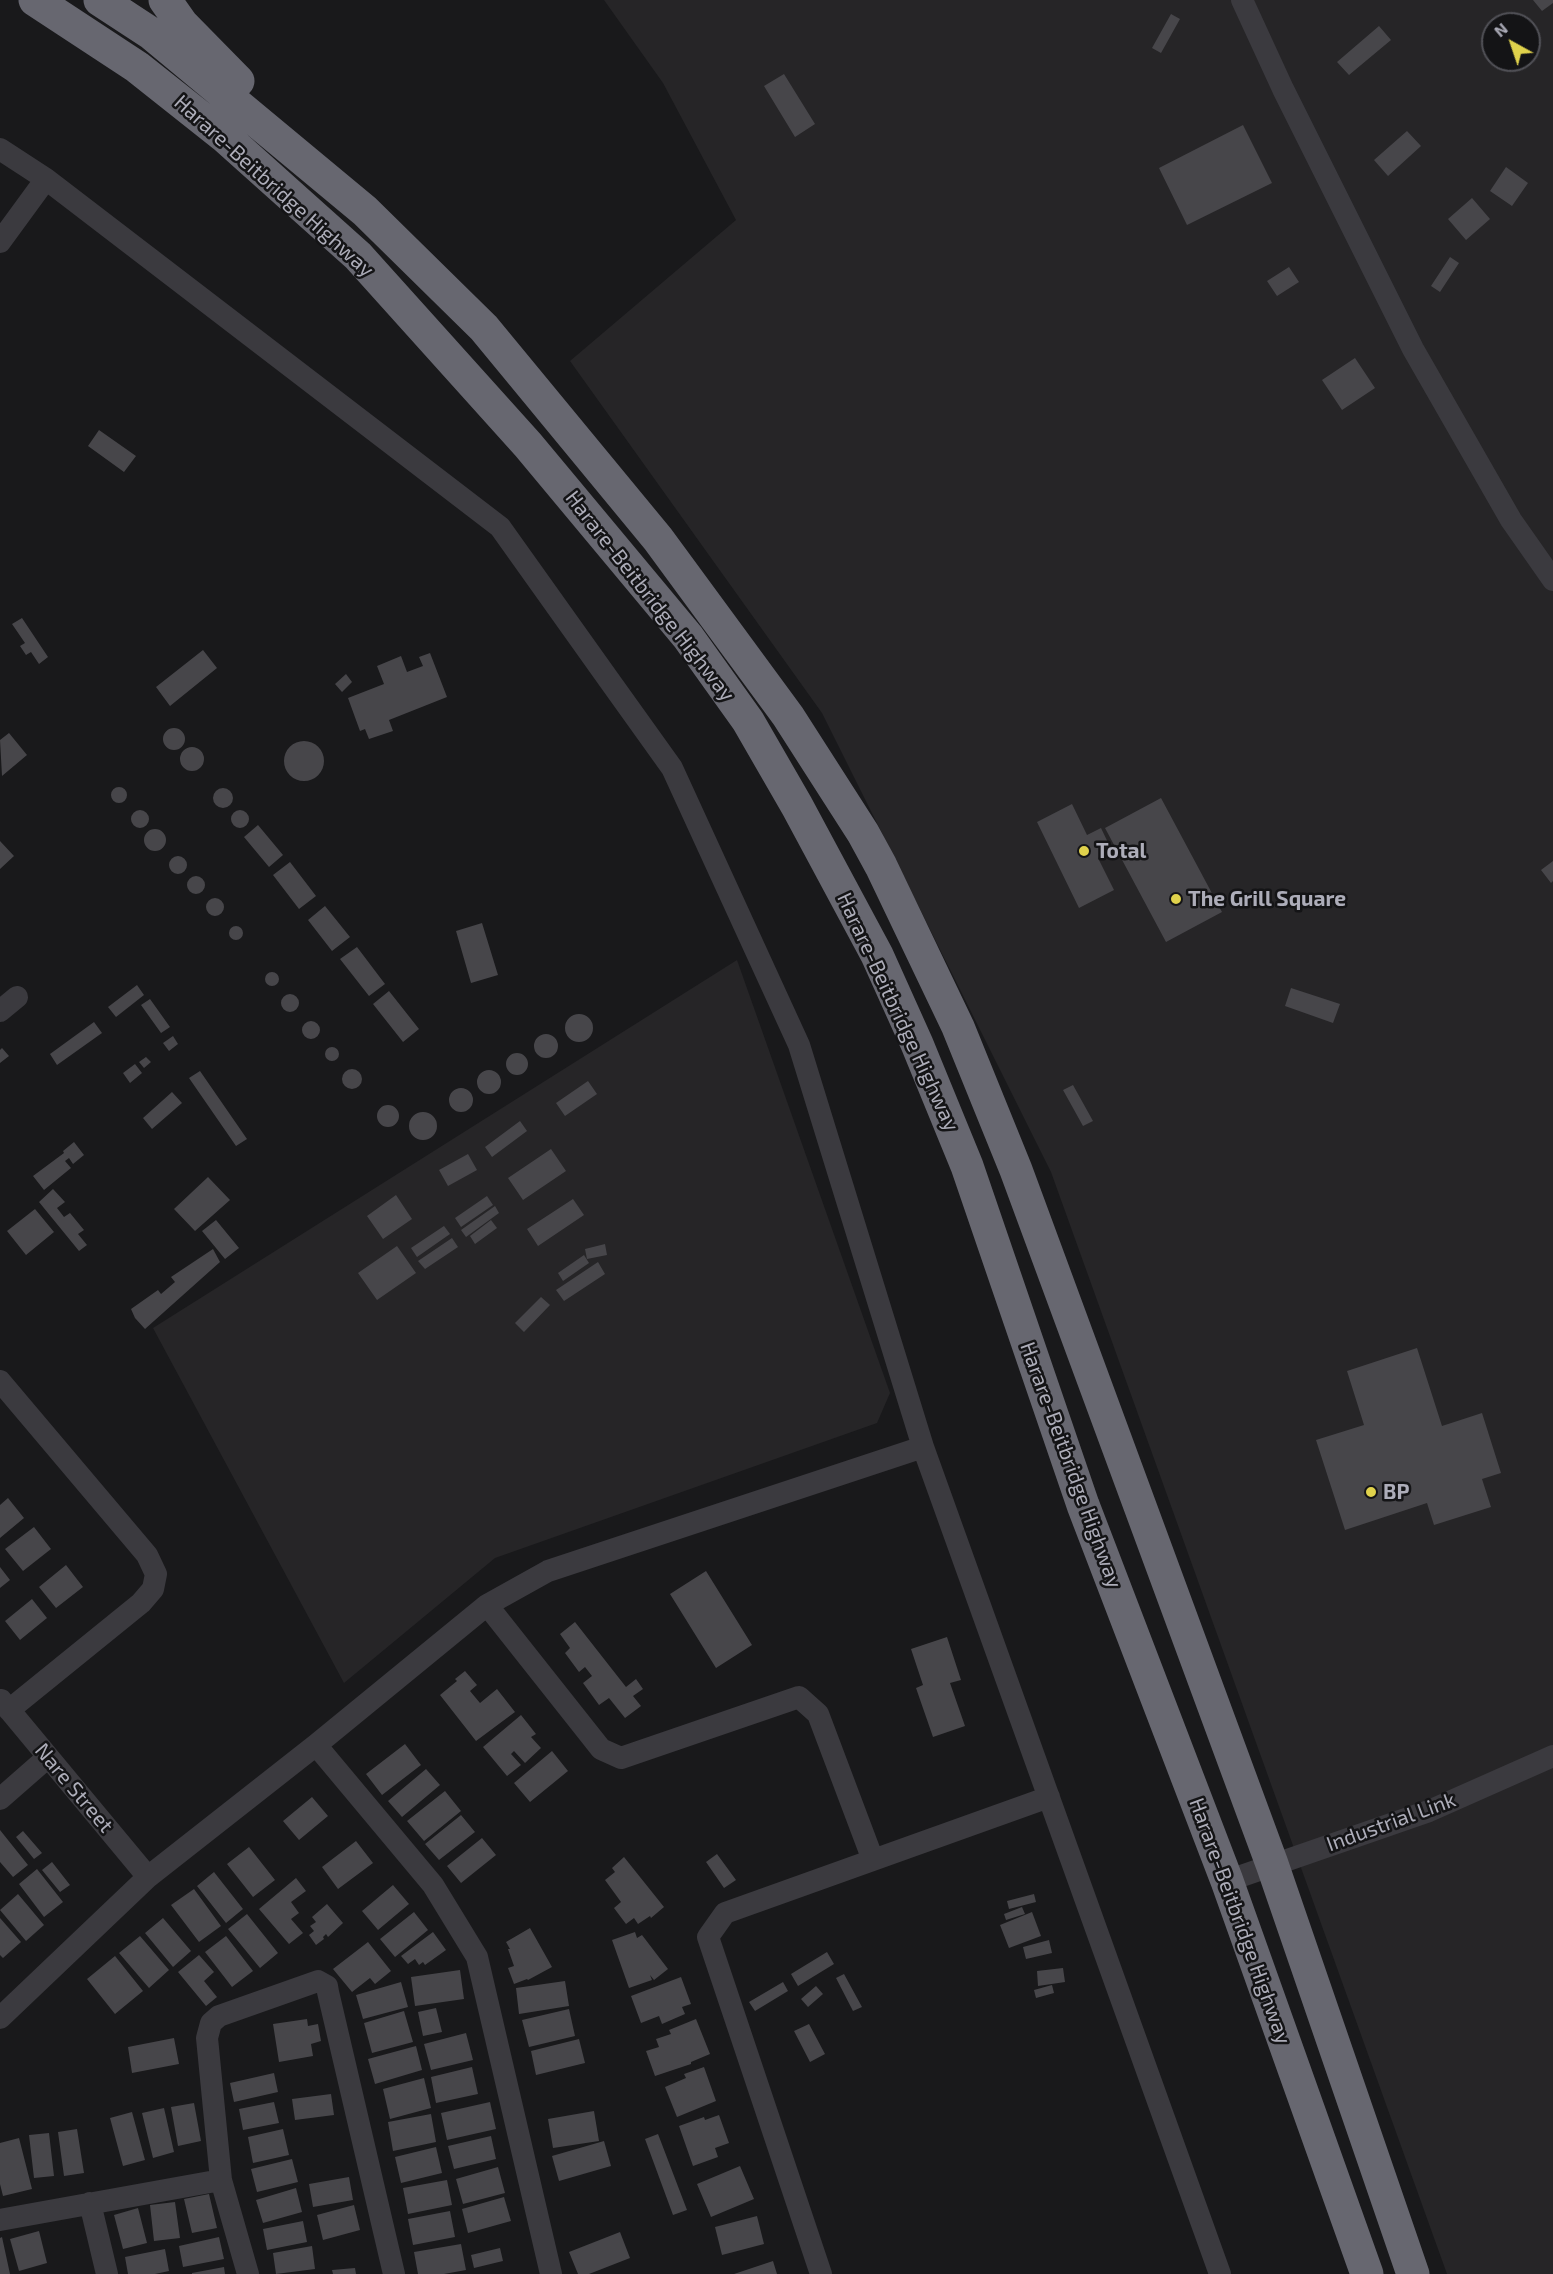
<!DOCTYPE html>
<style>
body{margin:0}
#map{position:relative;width:1553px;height:2274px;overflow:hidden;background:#19191b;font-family:"Exo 2",sans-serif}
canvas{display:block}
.north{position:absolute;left:1481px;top:12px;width:60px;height:60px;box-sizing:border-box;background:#141416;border:2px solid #515157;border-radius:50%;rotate:320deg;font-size:16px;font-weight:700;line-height:24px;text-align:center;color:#adadb9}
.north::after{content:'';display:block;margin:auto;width:21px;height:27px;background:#e0d24c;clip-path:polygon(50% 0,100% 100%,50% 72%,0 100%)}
</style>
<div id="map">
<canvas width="1553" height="2274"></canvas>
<div class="north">N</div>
</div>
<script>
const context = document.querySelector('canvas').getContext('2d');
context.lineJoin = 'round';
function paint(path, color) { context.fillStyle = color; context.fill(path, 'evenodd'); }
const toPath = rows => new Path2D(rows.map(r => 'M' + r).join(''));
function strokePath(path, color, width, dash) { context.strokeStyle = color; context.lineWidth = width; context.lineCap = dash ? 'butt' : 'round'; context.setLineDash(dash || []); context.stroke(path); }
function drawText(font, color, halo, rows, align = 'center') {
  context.font = font + ' "Exo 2",sans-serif'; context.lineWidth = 5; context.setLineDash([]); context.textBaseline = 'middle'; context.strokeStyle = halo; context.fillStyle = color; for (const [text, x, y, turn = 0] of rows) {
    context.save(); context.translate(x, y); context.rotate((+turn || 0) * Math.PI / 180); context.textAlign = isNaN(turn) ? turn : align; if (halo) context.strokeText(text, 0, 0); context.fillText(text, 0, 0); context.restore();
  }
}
paint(toPath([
 [604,0,1553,0,1553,2274,1447,2274,1051,1172,822,713,570,361,736,220,663,83],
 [1493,24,1529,24,1529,60,1493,60],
 [737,960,890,1393,877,1423,495,1558,344,1683,153,1328]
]), '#262527');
paint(toPath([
 [1533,0,1553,0,1553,3,1542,11],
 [1171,14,1180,19,1161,53,1152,48],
 [1379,26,1391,40,1349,75,1337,62],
 [784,74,815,124,795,137,764,86],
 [1243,125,1272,183,1187,225,1159,168],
 [1407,131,1421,146,1388,176,1374,160],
 [1506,167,1528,183,1512,206,1490,191],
 [1472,198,1490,219,1466,240,1448,219],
 [1450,257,1459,263,1440,292,1431,286],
 [1289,267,1299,282,1277,296,1267,281],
 [1355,358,1375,388,1342,410,1322,380],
 [99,430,136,456,124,472,88,446],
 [22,618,48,657,39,664,31,652,26,655,20,646,25,643,12,624],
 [203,650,217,668,170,706,156,687],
 [430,653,447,697,389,720,393,731,369,739,365,729,360,731,348,698,384,684,377,666,401,656,407,672,423,666,419,657],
 [346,674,352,682,342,692,335,684],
 '163 739a11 11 0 1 1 22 0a11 11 0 1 1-22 0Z',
 [9,733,27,755,2,776,0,740],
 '284 761a20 20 0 1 1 40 0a20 20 0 1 1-40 0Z',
 '180 759a12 12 0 1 1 24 0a12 12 0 1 1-24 0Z',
 '111 795a8 8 0 1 1 16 0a8 8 0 1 1-16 0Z',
 '213 798a10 10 0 1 1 20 0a10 10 0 1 1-20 0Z',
 [1161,798,1222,912,1166,942,1105,828],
 [1072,804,1087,835,1101,828,1112,851,1098,858,1114,890,1079,908,1037,822],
 '131 819a9 9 0 1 1 18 0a9 9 0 1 1-18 0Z',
 '231 819a9 9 0 1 1 18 0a9 9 0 1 1-18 0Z',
 [258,825,283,855,269,867,244,837],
 '144 840a11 11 0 1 1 22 0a11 11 0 1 1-22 0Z',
 [0,841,14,856,0,869],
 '169 865a9 9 0 1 1 18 0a9 9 0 1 1-18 0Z',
 [1553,861,1553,881,1551,883,1541,870],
 [290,862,316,896,299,909,273,875],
 '187 885a9 9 0 1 1 18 0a9 9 0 1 1-18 0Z',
 '206 907a9 9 0 1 1 18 0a9 9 0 1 1-18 0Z',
 [325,906,350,937,332,951,308,920],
 [482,923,498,975,471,983,456,931],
 '229 933a7 7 0 1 1 14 0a7 7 0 1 1-14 0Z',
 [357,947,385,984,369,996,340,959],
 '265 979a7 7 0 1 1 14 0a7 7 0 1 1-14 0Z',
 [137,985,144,995,116,1017,108,1007],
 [1291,988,1340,1004,1333,1023,1285,1006],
 [389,991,419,1029,403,1042,373,1004],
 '281 1003a9 9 0 1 1 18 0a9 9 0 1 1-18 0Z',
 [150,999,170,1027,161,1033,141,1005],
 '565 1028a14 14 0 1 1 28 0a14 14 0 1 1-28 0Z',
 '302 1030a9 9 0 1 1 18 0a9 9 0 1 1-18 0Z',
 [94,1022,102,1033,57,1065,50,1054],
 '534 1046a12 12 0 1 1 24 0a12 12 0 1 1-24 0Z',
 [173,1036,178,1044,169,1051,163,1043],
 '325 1054a7 7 0 1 1 14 0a7 7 0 1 1-14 0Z',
 [2,1048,9,1056,0,1063,0,1050],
 '506 1064a11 11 0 1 1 22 0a11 11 0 1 1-22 0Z',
 [146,1057,151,1062,144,1068,139,1062],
 [135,1064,142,1073,130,1083,123,1073],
 '342 1079a10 10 0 1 1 20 0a10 10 0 1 1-20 0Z',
 '477 1082a12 12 0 1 1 24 0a12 12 0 1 1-24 0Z',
 [200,1071,247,1139,236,1146,189,1078],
 [588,1081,597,1094,565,1116,556,1103],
 [1073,1085,1093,1121,1083,1126,1063,1090],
 '449 1100a12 12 0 1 1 24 0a12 12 0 1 1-24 0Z',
 [172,1092,182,1103,152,1129,143,1118],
 '377 1116a11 11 0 1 1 22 0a11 11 0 1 1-22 0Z',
 '409 1126a14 14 0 1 1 28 0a14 14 0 1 1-28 0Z',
 [520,1121,527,1131,492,1157,485,1147],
 [74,1142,84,1155,73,1164,69,1158,65,1161,71,1168,44,1190,33,1176,64,1153,63,1151],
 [551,1149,566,1171,523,1200,508,1178],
 [468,1154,477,1170,448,1186,439,1170],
 [208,1177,230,1200,195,1231,174,1209],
 [53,1189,65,1202,57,1208,64,1217,70,1213,84,1230,78,1234,87,1245,79,1251,39,1202],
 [396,1195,412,1219,383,1239,367,1216],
 [487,1196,493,1205,461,1227,455,1218],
 [573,1199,584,1215,538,1246,527,1229],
 [495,1206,499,1213,466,1237,461,1230],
 [35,1209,54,1232,26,1255,7,1231],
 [216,1220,239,1248,225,1259,202,1231],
 [491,1220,497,1228,475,1244,470,1236],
 [444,1226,450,1234,417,1257,411,1248],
 [452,1238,458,1247,425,1269,418,1261],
 [605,1244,607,1255,587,1259,585,1249],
 [397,1246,416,1273,377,1300,358,1273],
 [213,1249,220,1262,145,1329,135,1318,131,1309,158,1290,161,1294,175,1282,171,1277],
 [584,1255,589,1263,563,1281,558,1273],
 [598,1262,605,1274,564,1301,556,1290],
 [541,1297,550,1305,524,1332,515,1323],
 [1417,1348,1442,1426,1482,1413,1501,1473,1482,1479,1491,1507,1434,1525,1427,1503,1345,1530,1316,1440,1364,1425,1347,1371],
 [8,1498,24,1518,0,1538,0,1505],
 [34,1527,51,1549,23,1571,5,1549],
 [66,1565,83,1587,56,1608,39,1587],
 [0,1567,10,1580,0,1588],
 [706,1571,752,1645,716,1668,670,1594],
 [32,1599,47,1618,20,1640,5,1621],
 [575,1622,626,1687,636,1679,643,1689,633,1696,641,1706,625,1718,609,1698,599,1705,583,1683,592,1676,585,1667,579,1672,565,1653,570,1648,560,1634],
 [947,1637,961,1680,950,1683,965,1726,933,1737,916,1688,923,1685,911,1649],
 [465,1671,477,1685,470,1691,480,1703,497,1689,515,1712,476,1741,440,1695,457,1681,455,1679],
 [521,1715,536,1734,531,1737,541,1748,525,1763,514,1751,511,1754,521,1765,507,1776,483,1747],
 [405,1744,421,1765,382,1795,366,1774],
 [552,1751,568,1771,530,1802,514,1783],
 [426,1769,440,1785,402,1817,388,1801],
 [445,1791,461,1811,424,1841,407,1821],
 [312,1797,328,1816,299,1840,283,1821],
 [461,1815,475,1832,439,1860,425,1844],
 [0,1830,28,1865,13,1877,0,1862],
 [23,1831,42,1853,34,1859,16,1837],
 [482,1838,496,1855,461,1883,447,1866],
 [356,1841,373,1863,338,1889,322,1867],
 [249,1847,275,1880,253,1897,227,1864],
 [717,1854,736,1880,724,1888,706,1862],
 [624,1857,664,1907,651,1918,650,1916,638,1924,634,1918,626,1924,614,1908,621,1902,605,1880,615,1872,612,1868],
 [52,1862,70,1885,60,1892,42,1870],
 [37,1869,63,1902,44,1917,19,1884],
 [214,1872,243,1909,226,1923,197,1886],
 [296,1878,306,1891,291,1902,299,1913,291,1919,303,1933,289,1944,259,1909],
 [393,1885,409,1904,378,1930,362,1911],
 [194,1889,221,1926,199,1942,171,1905],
 [18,1894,44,1925,26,1941,0,1910],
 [1034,1894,1036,1902,1009,1909,1007,1901],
 [327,1904,343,1923,328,1937,326,1934,323,1937,324,1939,316,1945,309,1935,314,1931,310,1926,316,1922,312,1917],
 [1022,1907,1025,1914,1006,1920,1004,1914],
 [414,1912,428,1930,395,1957,380,1939],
 [1032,1912,1041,1936,1009,1948,1000,1925],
 [247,1914,278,1953,260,1968,228,1929],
 [0,1918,21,1942,3,1958,0,1955],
 [163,1918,191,1951,173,1967,145,1933],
 [530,1928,552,1967,528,1980,527,1979,514,1984,508,1968,514,1966,508,1949,510,1949,506,1942],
 [433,1932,446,1950,425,1965,423,1962,419,1965,415,1959,408,1964,401,1956],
 [635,1932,637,1938,642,1935,668,1969,654,1980,650,1975,652,1980,629,1988,612,1940],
 [140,1936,169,1970,149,1988,119,1953],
 [226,1936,253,1971,232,1987,205,1952],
 [1049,1940,1052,1953,1026,1959,1023,1947],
 [368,1942,391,1971,375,1984,370,1978,352,1992,333,1969],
 [827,1952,834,1964,798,1986,791,1974],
 [199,1955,214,1972,204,1981,217,1997,206,2006,178,1972],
 [115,1956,143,1991,115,2014,87,1979],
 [1063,1968,1065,1982,1038,1986,1037,1971],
 [460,1970,464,1999,415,2006,411,1977],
 [844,1974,862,2007,853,2011,836,1978],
 [681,1977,691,2004,682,2007,685,2014,662,2024,659,2016,641,2023,631,1996],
 [565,1981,569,2006,519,2014,516,1988],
 [401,1982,408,2007,363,2019,356,1995],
 [783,1982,788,1991,755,2011,749,2002],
 [1052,1985,1054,1993,1036,1998,1034,1990],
 [816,1986,823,1994,808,2007,801,1999],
 [436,2008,442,2032,423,2036,418,2012],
 [569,2009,575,2036,529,2047,522,2020],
 [404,2011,413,2042,372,2053,364,2023],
 [307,2019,308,2026,318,2024,321,2041,311,2044,313,2056,279,2062,273,2024],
 [696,2019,710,2054,691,2062,691,2064,655,2076,646,2051,659,2047,656,2039,671,2034,669,2030],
 [809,2024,825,2054,810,2062,794,2031],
 [466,2033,473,2060,431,2070,424,2044],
 [174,2038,179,2064,132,2073,128,2047],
 [579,2039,585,2063,536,2075,531,2051],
 [416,2046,422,2070,375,2084,368,2059],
 [472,2067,478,2094,436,2103,431,2077],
 [704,2067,716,2101,677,2117,665,2087,686,2078,684,2074],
 [274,2073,278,2092,234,2102,230,2083],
 [424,2078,431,2108,390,2119,383,2089],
 [331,2094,334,2115,295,2120,292,2099],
 [274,2102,279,2123,243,2130,239,2109],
 [490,2102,496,2129,447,2140,441,2113],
 [194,2103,201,2141,178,2146,171,2107],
 [164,2108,174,2152,153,2158,142,2113],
 [594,2111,599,2141,553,2148,548,2119],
 [132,2112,145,2160,123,2166,110,2118],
 [431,2114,436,2142,393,2151,388,2122],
 [719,2115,729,2143,715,2148,718,2157,693,2166,679,2126,704,2117,705,2120],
 [77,2129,84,2173,64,2176,58,2132],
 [283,2129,289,2155,253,2163,248,2137],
 [49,2133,54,2176,34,2178,29,2135],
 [658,2134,687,2210,673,2215,645,2139],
 [491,2136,496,2159,454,2169,448,2146],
 [19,2138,32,2189,3,2196,0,2184,0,2143],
 [604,2141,611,2166,559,2181,552,2156],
 [436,2147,442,2173,401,2183,395,2157],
 [292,2159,298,2182,257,2192,251,2169],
 [740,2166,754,2199,711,2217,697,2184],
 [498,2167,505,2193,463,2204,456,2179],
 [349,2177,353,2200,313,2207,309,2184],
 [447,2180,452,2205,408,2214,403,2188],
 [296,2188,302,2212,263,2223,256,2200],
 [209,2194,217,2228,192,2233,184,2199],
 [504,2197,511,2221,468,2233,462,2209],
 [175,2202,180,2238,154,2241,150,2205],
 [354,2205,360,2230,323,2240,317,2215],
 [138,2208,147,2243,123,2249,114,2215],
 [450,2211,455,2237,413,2245,408,2219],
 [757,2216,764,2244,722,2255,715,2227],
 [303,2221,307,2242,267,2250,263,2229],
 [39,2231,47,2263,19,2271,10,2239],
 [620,2232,630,2258,589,2274,578,2274,569,2252],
 [2,2237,10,2274,0,2274,0,2238],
 [219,2237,224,2259,183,2267,179,2246],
 [461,2244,466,2270,444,2274,418,2274,414,2252],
 [312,2246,315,2269,276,2274,273,2253],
 [500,2248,503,2261,474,2268,471,2255],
 [165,2249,169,2271,155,2274,128,2274,125,2257],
 [773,2261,777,2274,734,2274],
 [224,2267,225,2274,192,2274,192,2273],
 [355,2268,356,2274,333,2274,332,2270]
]), '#47464a');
strokePath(toPath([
 [1242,0,1283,89,1413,349,1511,520,1553,580],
 [0,149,46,179,500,527,609,680,672,768,799,1045,923,1447],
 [0,242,46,179],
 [0,1011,17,997],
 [0,1381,147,1555,156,1574,153,1589,141,1603,9,1710],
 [487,1605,601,1749,621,1758,799,1697,818,1714,873,1860],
 [1,1700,148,1877],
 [316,1745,433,1885,477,1957,551,2274],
 [0,1799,48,1757],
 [1227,1881,1429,1811,1553,1756],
 [0,2018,148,1877,316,1745,487,1605,548,1571,923,1447,1220,2274],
 [90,2203,107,2274],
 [0,2220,221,2180],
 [248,2274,221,2180,207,2038,211,2023,219,2016,318,1981,327,1986,328,1992,394,2274],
 [821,2274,708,1937,725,1913,1049,1797]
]), '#3b3a3f', 22);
strokePath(toPath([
 [35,0,137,67,224,136,358,256,528,445,688,637,748,721,797,806,877,955,917,1044,967,1166,1083,1505,1227,1881,1367,2274],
 [100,0,152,34,365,211,484,328,658,539,788,716,863,833,881,866,958,1027,1016,1170,1272,1864,1413,2274],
 [165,0,182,24,238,81]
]), '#676770', 33);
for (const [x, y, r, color] of [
 [1084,851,6,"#e0d24c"],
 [1176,899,6,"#e0d24c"],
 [1371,1492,6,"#e0d24c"]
]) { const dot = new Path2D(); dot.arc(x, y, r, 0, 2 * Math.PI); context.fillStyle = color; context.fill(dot); strokePath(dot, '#141416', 2); }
drawText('21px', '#adadb9', '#141416', [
 ["Harare-Beitbridge Highway",274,186,42],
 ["Harare-Beitbridge Highway",650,596,52],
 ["Harare-Beitbridge Highway",898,1012,65],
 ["Harare-Beitbridge Highway",1071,1465,70],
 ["Nare Street",74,1788,50],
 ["Industrial Link",1391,1822,-20],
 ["Harare-Beitbridge Highway",1240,1921,70]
]);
drawText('bold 21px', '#adadb9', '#141416', [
 ["Total",1096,851],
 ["The Grill Square",1188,899],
 ["BP",1383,1492]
], 'left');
</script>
